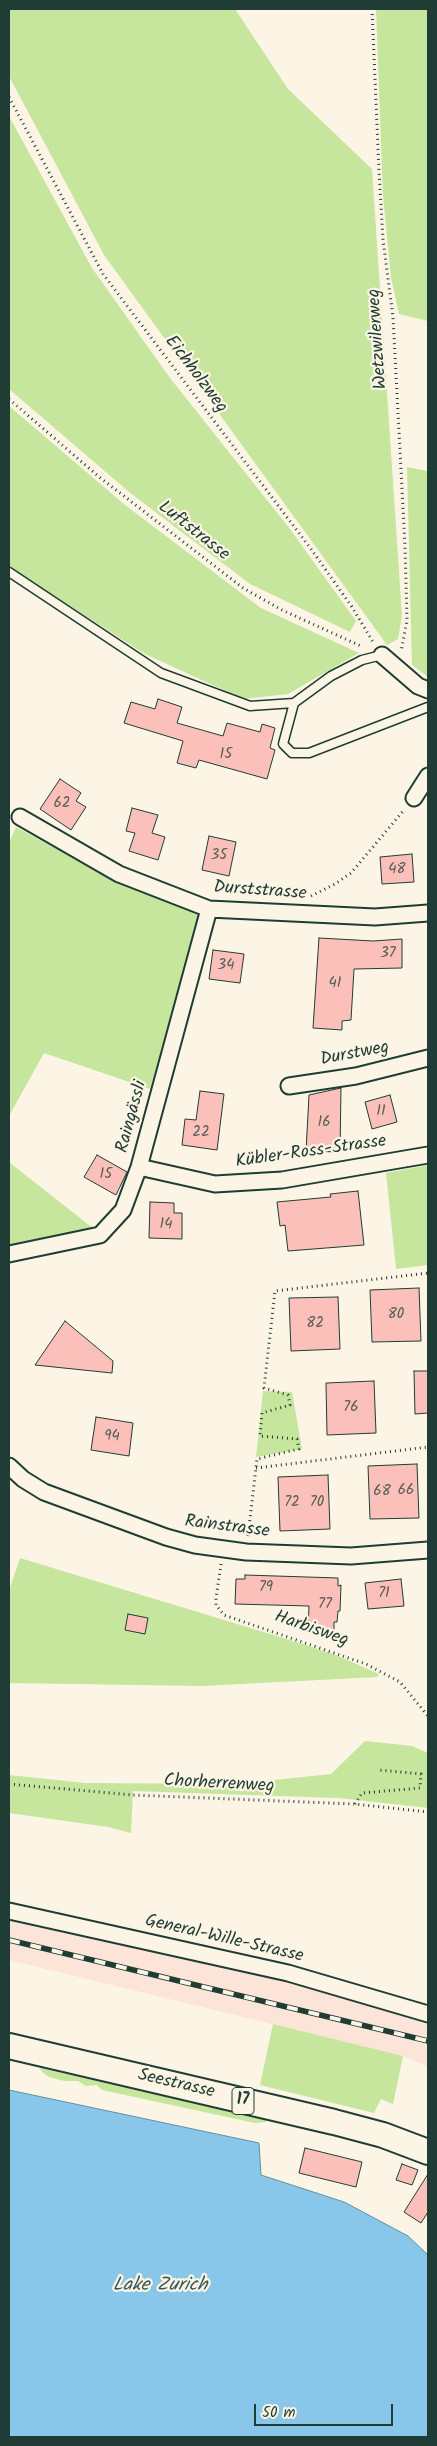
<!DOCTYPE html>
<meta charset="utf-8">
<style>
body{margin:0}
#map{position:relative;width:437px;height:2446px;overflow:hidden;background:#fcf5e5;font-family:Kalam,sans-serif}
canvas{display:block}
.frame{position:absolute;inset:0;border:10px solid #1f3d34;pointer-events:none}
.scale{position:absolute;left:254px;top:2404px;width:139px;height:22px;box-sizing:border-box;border:2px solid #1f3d34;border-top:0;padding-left:6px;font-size:15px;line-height:18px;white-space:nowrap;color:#1f3d34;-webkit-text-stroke:4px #fcf5e5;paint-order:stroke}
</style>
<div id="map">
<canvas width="437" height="2446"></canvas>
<div class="frame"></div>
<div class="scale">50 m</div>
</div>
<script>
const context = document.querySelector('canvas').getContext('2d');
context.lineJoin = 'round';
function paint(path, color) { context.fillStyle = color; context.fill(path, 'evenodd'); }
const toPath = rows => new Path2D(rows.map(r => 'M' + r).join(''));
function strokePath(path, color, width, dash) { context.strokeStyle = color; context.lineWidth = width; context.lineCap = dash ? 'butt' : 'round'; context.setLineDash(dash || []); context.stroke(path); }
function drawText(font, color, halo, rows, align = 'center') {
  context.font = font + ' Kalam,sans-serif'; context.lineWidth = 4.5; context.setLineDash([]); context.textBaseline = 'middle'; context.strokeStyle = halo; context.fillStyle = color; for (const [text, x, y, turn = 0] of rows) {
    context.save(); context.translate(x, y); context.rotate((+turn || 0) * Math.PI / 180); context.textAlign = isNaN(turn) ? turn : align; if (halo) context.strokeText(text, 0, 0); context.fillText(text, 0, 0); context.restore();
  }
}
paint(toPath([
 [9,1921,304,1985,428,2022,428,2067,403,2056,9,1960]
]), '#fce5d8');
paint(toPath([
 [9,9,235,9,288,89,372,169,402,616,398,639,387,645,104,255,9,76],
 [376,9,428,9,428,321,399,314,391,277,383,196],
 [9,116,92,268,170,378,290,529,356,621,350,632,250,584,129,492,9,389],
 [9,406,125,505,261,608,359,653,288,694,243,699,145,654,9,567],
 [407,467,428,471,428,677,412,665],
 [16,827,113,880,202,913,150,1089,44,1053,9,1116,9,843],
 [9,1162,94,1229,9,1247],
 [428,1165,428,1265,396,1269,386,1173],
 [263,1391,292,1392,302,1449,256,1457],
 [20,1558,303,1644,336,1655,379,1674,377,1677,203,1686,9,1683,9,1591],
 [365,1741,412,1746,428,1753,428,1808,338,1798,133,1791,131,1833,108,1827,9,1813,9,1775,85,1783,236,1784,331,1774],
 [273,2024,403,2056,393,2104,381,2099,374,2113,260,2085],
 [40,2068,266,2120,266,2122,255,2123,102,2090,97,2085,86,2086,78,2081,64,2081,49,2077,42,2072]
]), '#c6e59d');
const water = toPath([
 [9,2090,259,2143,261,2175,344,2202,408,2236,428,2255,428,2437,9,2437,9,2090]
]);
paint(water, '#89c7ea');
strokePath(water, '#5f90a1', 1);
const building = toPath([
 [158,699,182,707,177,723,223,736,227,723,260,732,262,724,275,728,270,748,275,750,267,779,199,760,196,768,177,763,183,741,124,723,131,702,155,709,158,699],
 [60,779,81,793,76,801,86,807,71,830,40,809,60,779],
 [132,808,158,815,152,833,165,837,158,860,129,851,135,833,126,831,132,808],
 [209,836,236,842,229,876,202,870,209,836],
 [412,854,414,882,382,884,380,857,412,854],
 [319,938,373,941,402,939,402,968,354,969,351,1020,342,1021,342,1030,313,1028,319,938],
 [213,950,244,954,240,983,209,979,213,950],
 [341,1088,340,1152,306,1151,309,1095,341,1088],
 [200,1091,224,1094,217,1150,182,1145,185,1119,196,1120,200,1091],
 [390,1095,397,1122,372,1129,365,1102,390,1095],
 [97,1155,127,1172,116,1195,84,1177,97,1155],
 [358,1191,364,1245,288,1251,285,1225,280,1226,277,1202,331,1197,330,1194,358,1191],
 [150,1202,174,1203,174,1213,182,1213,182,1239,149,1238,150,1202],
 [419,1288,421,1341,372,1342,370,1290,419,1288],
 [338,1297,340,1349,291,1351,289,1298,338,1297],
 [65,1321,113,1361,112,1373,35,1365,65,1321],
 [414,1371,428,1371,428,1413,415,1414,414,1371],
 [374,1381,376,1433,327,1435,326,1383,374,1381],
 [96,1417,133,1423,129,1456,91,1450,96,1417],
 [417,1464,419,1518,370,1519,368,1466,417,1464],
 [328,1475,330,1529,280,1531,278,1477,328,1475],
 [245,1575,338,1578,338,1586,341,1585,340,1611,338,1611,337,1622,334,1622,334,1632,308,1631,309,1606,235,1604,236,1579,245,1579,245,1575],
 [401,1579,404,1606,368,1609,365,1583,401,1579],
 [128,1614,148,1618,145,1634,125,1630,128,1614],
 [305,2148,362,2162,356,2187,299,2173,305,2148],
 [402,2164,418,2170,412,2185,396,2180,402,2164],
 [428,2174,428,2212,421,2223,404,2212,428,2174]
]);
paint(building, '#fcc0bb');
strokePath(building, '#1f3d34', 1);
const service = toPath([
 [9,572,161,673,250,706,294,703],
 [382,655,362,660,331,676,294,703,283,744,292,753,309,753,428,707]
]);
const minor = toPath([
 [382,655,418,686,428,690],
 [414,798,428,776],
 [20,817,119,874,209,909,375,917,428,913],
 [289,1086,356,1076,428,1058],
 [139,1167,215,1184,282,1180,428,1155],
 [9,1254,100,1235,123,1210,139,1167,209,909],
 [9,1466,23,1479,44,1492,166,1537,195,1545,246,1552,351,1556,428,1550],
 [9,1911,288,1973,428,2014]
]);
const primary = toPath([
 [9,2046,334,2122,383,2135,428,2152]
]);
strokePath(service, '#1f3d34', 11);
strokePath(minor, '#1f3d34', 19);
strokePath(primary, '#1f3d34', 28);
strokePath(toPath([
 [372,9,379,171,383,240,393,317,405,546,407,620,401,652],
 [9,97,103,274,311,549,352,607,373,642],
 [9,399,98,476,243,588,282,610,363,647],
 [311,896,335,884,351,873,404,810],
 [256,1468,428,1447],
 [248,1536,257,1459,299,1449,297,1439,260,1436,262,1413,290,1405,288,1395,264,1388,275,1291,428,1273],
 [221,1564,216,1598,216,1605,224,1615,366,1664,400,1682,428,1716],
 [9,1784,133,1795,354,1804,428,1812],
 [355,1804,362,1793,420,1788,421,1774,379,1770]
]), '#1f3d34', 3, [1, 4]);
strokePath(service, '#fcf5e5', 8);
strokePath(minor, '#fcf5e5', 15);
strokePath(primary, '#fcf5e5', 24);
const rail = toPath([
 [9,1940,428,2041]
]);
strokePath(rail, '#1f3d34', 5.5);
strokePath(rail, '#fcf5e5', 4, [11]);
drawText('15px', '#565e56', null, [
 ["15",226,755],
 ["62",62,804],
 ["35",219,856],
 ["48",397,870],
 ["37",388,954],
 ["34",226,966],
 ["41",335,984],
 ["11",381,1112],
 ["16",324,1123],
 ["22",201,1133],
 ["15",106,1175],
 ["14",166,1225],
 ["80",396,1315],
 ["82",315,1324],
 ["76",351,1408],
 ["94",112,1437],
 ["66",406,1491],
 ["68",382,1492],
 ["72",292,1503],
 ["70",317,1503],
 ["79",266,1588],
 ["71",384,1594],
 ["77",325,1605]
]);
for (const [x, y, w] of [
 [243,2101,22]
]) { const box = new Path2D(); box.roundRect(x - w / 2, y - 13.5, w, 27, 4); context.fillStyle = '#fcf5e5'; context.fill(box); strokePath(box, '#1f3d34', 1); }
drawText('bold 16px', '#1f3d34', null, [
 ["17",243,2101]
]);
drawText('18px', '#1f3d34', '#fcf5e5', [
 ["Wetzwilerweg",379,339,-94],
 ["Eichholzweg",195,375,53],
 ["Luftstrasse",193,532,38],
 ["Durststrasse",260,892,4],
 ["Durstweg",355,1055,-11],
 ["Raingässli",133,1117,-75],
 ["Kübler-Ross-Strasse",311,1153,-8],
 ["Rainstrasse",227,1528,7],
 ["Harbisweg",311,1630,19],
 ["Chorherrenweg",219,1785,3],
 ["General-Wille-Strasse",224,1940,13],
 ["Seestrasse",176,2085,13]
]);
drawText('italic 19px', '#345958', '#fcf5e5', [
 ["Lake Zurich",160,2287]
]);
</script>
